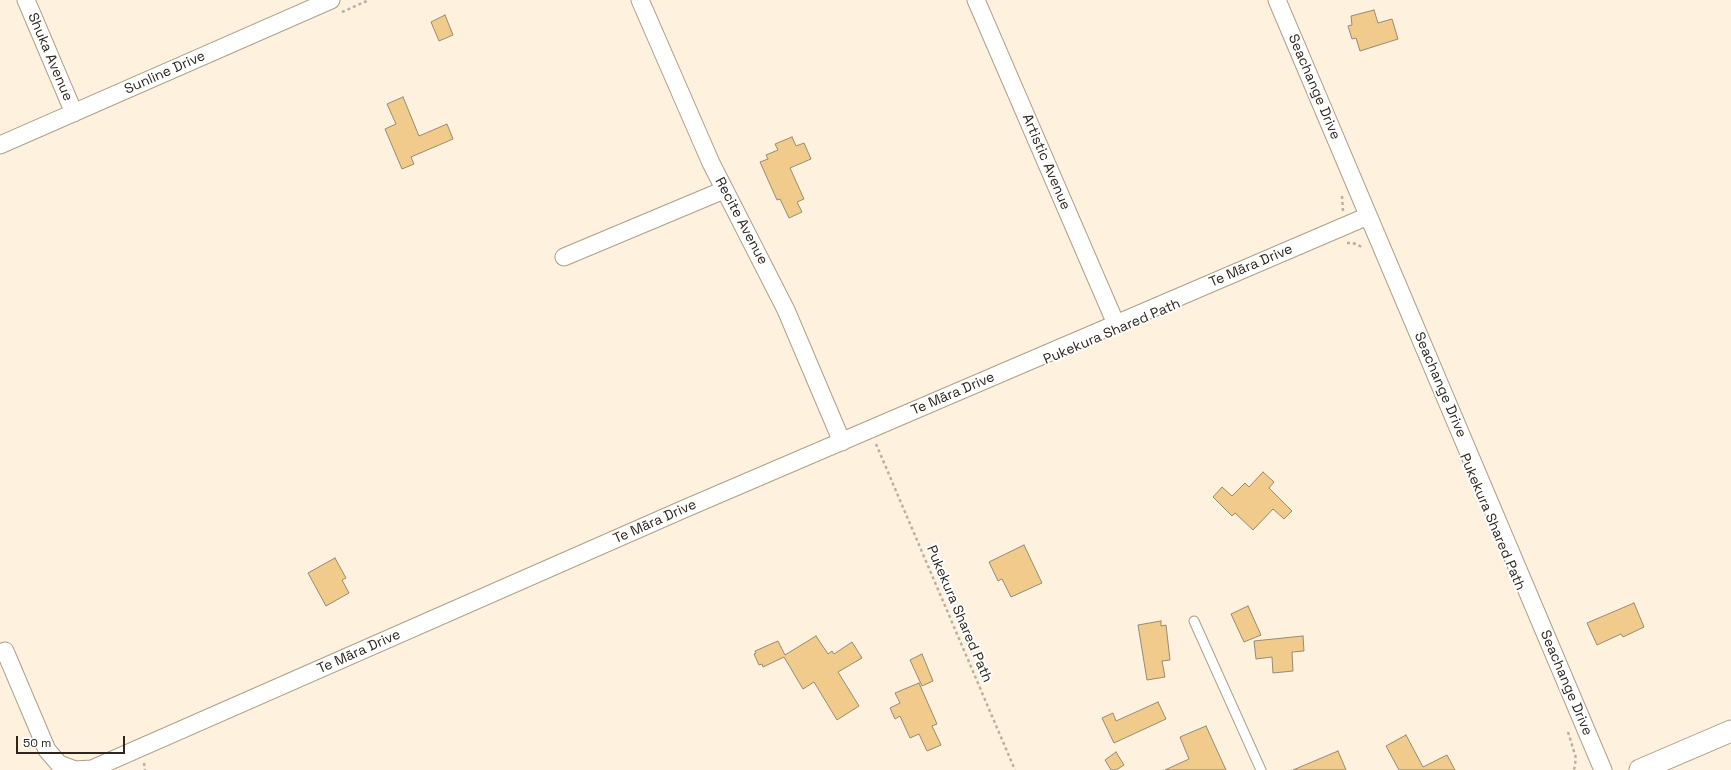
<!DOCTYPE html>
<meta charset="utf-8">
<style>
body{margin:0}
#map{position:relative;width:1731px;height:770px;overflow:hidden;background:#fef2de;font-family:"Space Grotesk",sans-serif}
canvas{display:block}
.scale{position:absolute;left:16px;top:736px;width:109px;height:18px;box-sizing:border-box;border:2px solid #2c261d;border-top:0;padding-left:5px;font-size:12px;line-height:14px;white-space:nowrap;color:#2c261d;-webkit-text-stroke:3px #fff;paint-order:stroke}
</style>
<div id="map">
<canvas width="1731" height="770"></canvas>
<div class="scale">50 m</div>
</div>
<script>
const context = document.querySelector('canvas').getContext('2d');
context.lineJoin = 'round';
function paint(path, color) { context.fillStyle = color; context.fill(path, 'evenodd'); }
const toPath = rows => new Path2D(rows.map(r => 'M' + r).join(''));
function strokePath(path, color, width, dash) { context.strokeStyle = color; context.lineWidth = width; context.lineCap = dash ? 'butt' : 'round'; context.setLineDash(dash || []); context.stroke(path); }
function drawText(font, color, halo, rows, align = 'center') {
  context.font = font + ' "Space Grotesk",sans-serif'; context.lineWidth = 4; context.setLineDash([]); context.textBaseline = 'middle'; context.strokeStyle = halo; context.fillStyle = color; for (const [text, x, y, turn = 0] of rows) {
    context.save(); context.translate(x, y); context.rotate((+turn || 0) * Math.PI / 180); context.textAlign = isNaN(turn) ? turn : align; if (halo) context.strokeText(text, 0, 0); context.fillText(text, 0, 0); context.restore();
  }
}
const building = toPath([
 [1374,10,1378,23,1392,19,1398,39,1360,51,1356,38,1352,39,1348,26,1352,25,1351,16,1374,10],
 [445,15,453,35,439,41,431,22,445,15],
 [403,97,419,136,447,124,453,139,411,157,414,164,402,169,385,129,396,124,387,104,403,97],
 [792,137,796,146,804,143,811,159,790,168,804,199,797,202,802,212,789,218,780,199,777,200,760,162,768,159,766,155,778,150,775,144,792,137],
 [1263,472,1274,482,1269,488,1292,511,1284,519,1273,509,1253,530,1235,513,1232,516,1213,497,1222,487,1232,496,1245,483,1249,487,1263,472],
 [1024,545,1042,583,1011,597,1002,579,998,581,989,562,1024,545],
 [335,558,346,578,342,580,349,593,326,606,308,573,335,558],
 [1634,603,1644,627,1623,637,1621,634,1597,645,1587,623,1634,603],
 [1248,606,1261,635,1244,642,1231,614,1248,606],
 [1161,621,1161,626,1166,625,1170,660,1162,661,1165,677,1147,680,1138,625,1161,621],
 [816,636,828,654,832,651,834,654,852,642,862,658,838,672,859,706,837,720,814,682,803,689,784,657,763,667,762,664,759,665,754,654,756,653,755,651,778,641,785,655,816,636],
 [1303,636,1304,651,1292,652,1293,671,1273,673,1272,657,1256,659,1254,641,1303,636],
 [922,654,933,681,922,686,910,660,922,654],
 [919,683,937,724,932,726,941,745,927,751,919,734,910,738,900,716,895,719,890,708,900,703,895,693,919,683],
 [1158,702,1166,719,1114,743,1102,718,1113,713,1116,721,1158,702],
 [1206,726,1226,770,1165,770,1189,759,1180,737,1206,726],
 [1406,735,1423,767,1447,755,1455,770,1399,770,1386,746,1406,735],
 [1338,751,1346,770,1293,770,1338,751],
 [1116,752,1124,765,1116,770,1111,770,1105,760,1116,752]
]);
paint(building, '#f0cb8c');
strokePath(building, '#978973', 1);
const service = toPath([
 [1194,621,1261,770]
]);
const minor = toPath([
 [26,0,74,113],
 [640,0,711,163,786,310,842,442],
 [976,0,1116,324],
 [1277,0,1603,770],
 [0,145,331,0],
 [564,257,724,190],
 [5,651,47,750,59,764,75,770,92,769,684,509,1368,216]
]);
const tertiary = toPath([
 [1640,770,1731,731]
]);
strokePath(service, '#ad9f88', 11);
strokePath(minor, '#ad9f88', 19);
strokePath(tertiary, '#ad9f88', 23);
strokePath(toPath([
 [342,12,369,0],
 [1342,196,1343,211],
 [1347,243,1353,243,1364,248],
 [876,444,1015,770],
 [1568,732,1576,758,1574,770],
 [144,763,145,770]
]), '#bab0a0', 2.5, [3, 3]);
strokePath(service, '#fff', 9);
strokePath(minor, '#fff', 17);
strokePath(tertiary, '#fff', 21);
drawText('14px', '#2c261d', '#fff', [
 ["Shuka Avenue",50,57,67],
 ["Sunline Drive",165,73,-24],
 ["Seachange Drive",1314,87,67],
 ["Artistic Avenue",1046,162,67],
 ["Recite Avenue",741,221,62],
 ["Te Māra Drive",1251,266,-23],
 ["Pukekura Shared Path",1112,332,-23],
 ["Seachange Drive",1440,385,67],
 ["Te Māra Drive",953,394,-23],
 ["Te Māra Drive",655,522,-24],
 ["Pukekura Shared Path",1492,522,67],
 ["Pukekura Shared Path",959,614,67],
 ["Te Māra Drive",359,652,-24],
 ["Seachange Drive",1566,683,67]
]);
</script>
